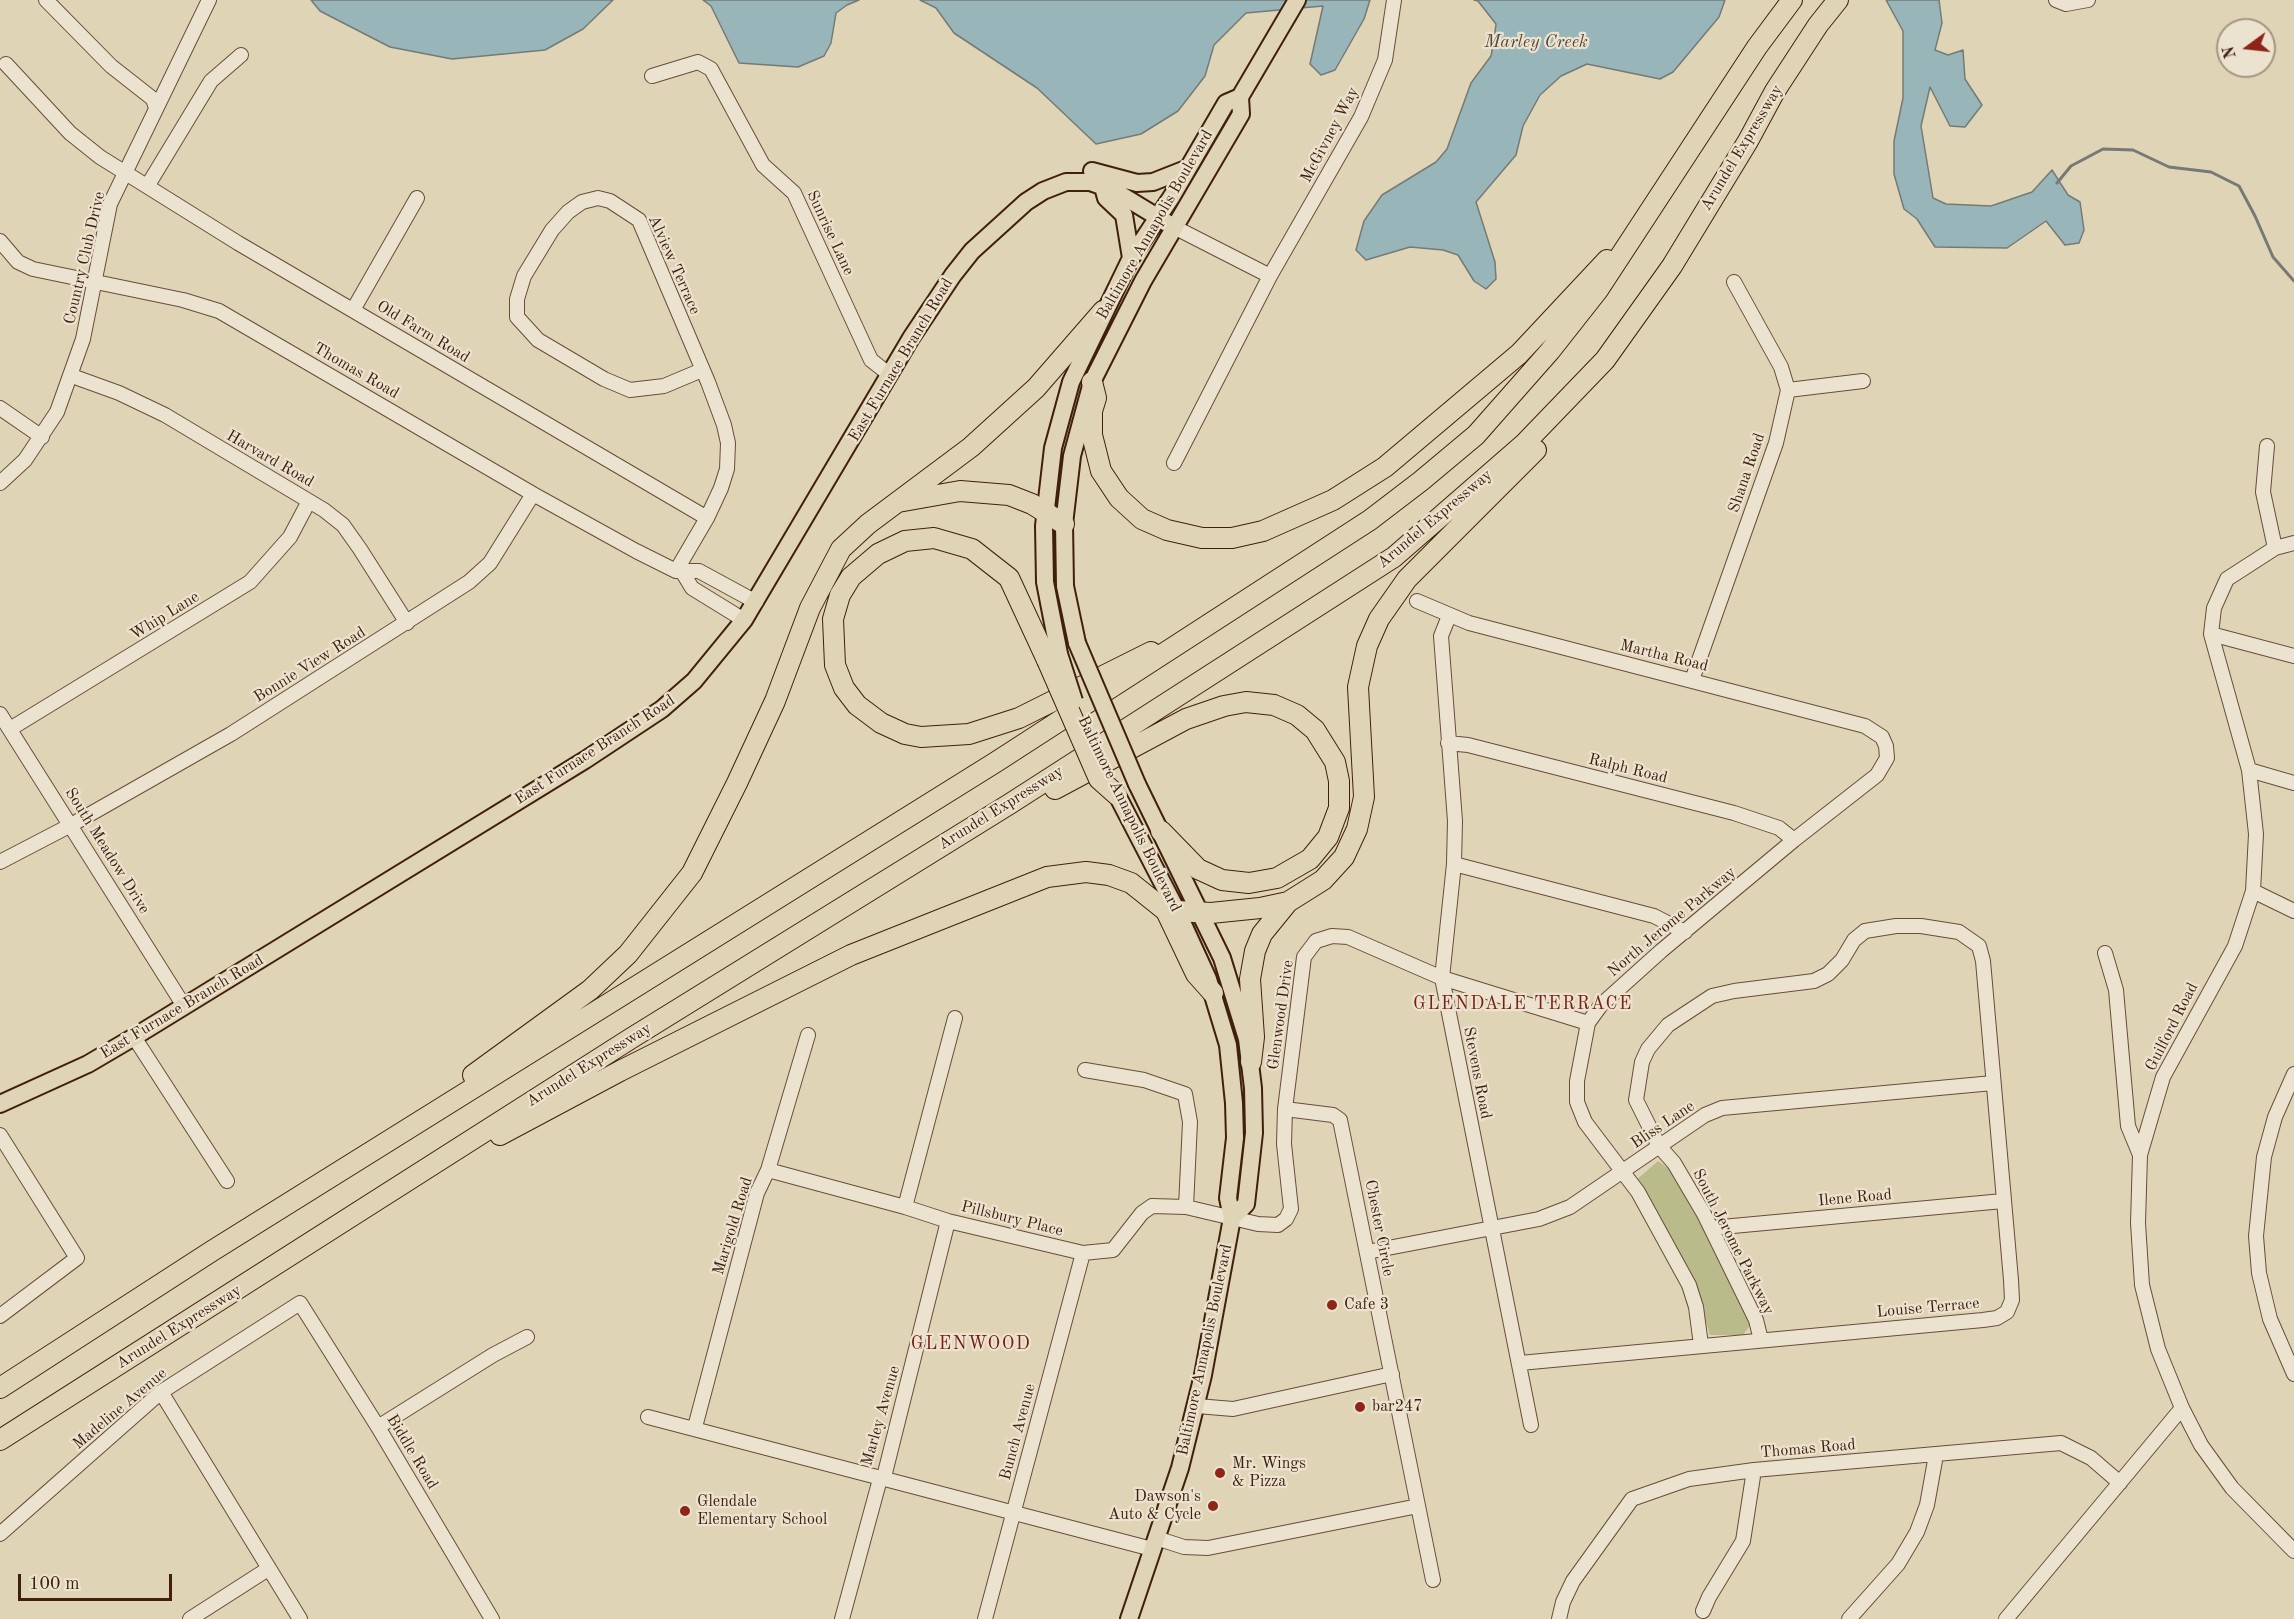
<!DOCTYPE html>
<style>
body{margin:0}
#map{position:relative;width:2294px;height:1619px;overflow:hidden;background:#e0d4b7;font-family:"Old Standard TT",serif}
canvas{display:block}
.north{position:absolute;left:2216px;top:18px;width:60px;height:60px;box-sizing:border-box;background:#ebe3d0;border:2px solid #a79582;border-radius:50%;rotate:255deg;font-size:16px;font-weight:700;line-height:24px;text-align:center;color:#40200c}
.north::after{content:'';display:block;margin:auto;width:21px;height:27px;background:#8f2418;clip-path:polygon(50% 0,100% 100%,50% 72%,0 100%)}
.scale{position:absolute;left:18px;top:1574px;width:154px;height:27px;box-sizing:border-box;border:3px solid #40200c;border-top:0;padding-left:8px;font-size:18px;line-height:21px;white-space:nowrap;color:#40200c;-webkit-text-stroke:4px #ebe3d0;paint-order:stroke}
</style>
<div id="map">
<canvas width="2294" height="1619"></canvas>
<div class="north">N</div>
<div class="scale">100 m</div>
</div>
<script>
const context = document.querySelector('canvas').getContext('2d');
context.lineJoin = 'round';
function paint(path, color) { context.fillStyle = color; context.fill(path, 'evenodd'); }
const toPath = rows => new Path2D(rows.map(r => 'M' + r).join(''));
function strokePath(path, color, width, dash) { context.strokeStyle = color; context.lineWidth = width; context.lineCap = dash ? 'butt' : 'round'; context.setLineDash(dash || []); context.stroke(path); }
function drawText(font, color, halo, rows, align = 'center') {
  context.font = font + ' "Old Standard TT",serif'; context.lineWidth = 4.5; context.setLineDash([]); context.textBaseline = 'middle'; context.strokeStyle = halo; context.fillStyle = color; for (const [text, x, y, turn = 0] of rows) {
    context.save(); context.translate(x, y); context.rotate((+turn || 0) * Math.PI / 180); context.textAlign = isNaN(turn) ? turn : align; if (halo) context.strokeText(text, 0, 0); context.fillText(text, 0, 0); context.restore();
  }
}
paint(toPath([
 [1658,1161,1678,1175,1749,1316,1749,1327,1743,1335,1710,1335,1695,1287,1635,1181]
]), '#b9bb8a');
const water = toPath([
 [311,0,613,0,583,29,545,50,452,59,390,47,320,11,311,0],
 [703,0,859,0,847,5,836,13,831,43,824,56,798,67,739,63,711,6,703,0],
 [920,0,1370,0,1364,19,1335,70,1321,75,1310,64,1323,6,1246,13,1214,45,1205,76,1178,111,1141,134,1096,144,1037,88,954,33,936,8,920,0],
 [1474,0,1725,0,1719,17,1673,72,1660,79,1587,64,1561,76,1540,95,1523,126,1516,155,1476,202,1495,262,1496,279,1486,289,1474,281,1458,255,1443,250,1410,247,1366,260,1356,250,1364,221,1382,195,1436,162,1447,149,1471,83,1491,56,1494,40,1496,24,1478,1,1474,0],
 [1886,0,1939,0,1942,23,1935,50,1948,55,1963,50,1965,79,1982,105,1965,127,1950,126,1930,87,1921,126,1933,198,1946,204,1991,206,2032,192,2052,170,2068,195,2080,202,2084,230,2079,243,2065,245,2046,221,2007,248,1935,247,1917,219,1904,209,1894,174,1894,141,1903,98,1903,31,1886,0]
]);
paint(water, '#98b6b9');
strokePath(water, '#757a74', 1.5);
strokePath(toPath([
 [2057,183,2071,166,2103,149,2133,150,2169,167,2211,172,2239,186,2255,216,2273,257,2294,281]
]), '#757a74', 3);
const minor = toPath([
 [46,0,111,66,153,99,156,108],
 [2056,0,2066,4,2088,0],
 [6,64,70,133,100,157,238,243,707,518],
 [652,76,698,62,711,69,763,165,794,193,871,360,890,375],
 [148,185,211,81,241,55],
 [1174,227,1270,276],
 [0,241,18,262,33,269,183,300,219,311,533,494,636,551,676,571,699,571,756,602],
 [353,310,417,198],
 [72,376,119,393,165,415,324,510,343,525,360,549,407,623],
 [1788,390,1863,381],
 [0,408,42,437],
 [2267,446,2263,492,2275,548],
 [1174,463,1270,276,1361,117,1385,60,1394,0],
 [0,483,25,460,57,412,83,339,110,204,209,0],
 [2294,543,2275,548,2227,579,2214,608,2211,634,2249,770,2256,834,2253,891,2235,946,2163,1077,2140,1155,2138,1223,2142,1285,2158,1349,2182,1408,2201,1445,2232,1488,2294,1551],
 [676,571,707,518,721,488,727,469,728,443,724,425,708,382,639,220,610,201,598,198,582,202,568,212,552,230,524,276,517,299,517,317,538,340,604,379,630,390,664,386,702,370],
 [683,573,692,588,744,620],
 [1417,601,1469,623,1865,726,1882,737,1886,746,1887,758,1877,775,1794,840,1661,951,1601,1005,1588,1023,1577,1081,1577,1102,1585,1122,1638,1192,1689,1285,1696,1307,1701,1345],
 [1449,616,1441,636,1455,821,1454,864,1442,978,1531,1425],
 [2211,634,2294,656],
 [1692,680,1776,443,1788,390,1781,367,1734,282],
 [0,714,184,1006],
 [10,729,250,582,290,537,309,501],
 [1448,743,1468,745,1734,813,1779,828,1794,840],
 [2249,770,2294,783],
 [0,862,71,825,231,734,469,582,490,563,533,494],
 [1454,864,1654,916,1685,932],
 [2253,891,2294,911],
 [2105,953,2116,990,2128,1126,2140,1155],
 [134,1037,227,1181],
 [1085,1070,1144,1080,1185,1094,1190,1122,1186,1207],
 [2294,1074,2275,1117,2264,1157,2256,1236,2259,1273,2270,1319,2294,1374],
 [1285,1109,1333,1115,1340,1120,1433,1580],
 [0,1135,77,1258,0,1316],
 [768,1170,905,1207,948,1221,1083,1253,1113,1250,1142,1213,1152,1206,1186,1207,1258,1224,1278,1225,1286,1219,1291,1209,1284,1144,1285,1109,1304,957,1316,941,1332,936,1348,937,1442,978,1588,1023],
 [905,1207,955,1018],
 [1711,1228,2003,1201],
 [1367,1252,1539,1219,1570,1207,1705,1115,1722,1108,1993,1083],
 [1520,1363,1983,1320,1997,1318,2007,1312,2012,1300,2011,1280,1983,961,1979,946,1959,932,1921,926,1896,926,1865,931,1854,940,1842,960,1828,974,1814,981,1734,991,1712,996,1668,1025,1648,1049,1642,1062,1636,1100,1659,1146,1674,1163,1704,1214,1756,1320,1761,1340],
 [161,1392,300,1619],
 [1197,1406,1233,1409,1392,1374],
 [648,1417,1152,1549],
 [378,1427,493,1355,527,1337],
 [695,1427,757,1193,768,1170,808,1035],
 [0,1534,161,1392,300,1303,378,1427,492,1619],
 [1156,1538,1184,1547,1208,1548,1418,1506],
 [1703,1611,1709,1597,1743,1541,1754,1470],
 [190,1619,268,1569],
 [842,1619,880,1479,885,1473,948,1221],
 [985,1619,1083,1253],
 [1559,1619,1563,1602,1573,1581,1632,1499,1689,1479,1754,1470,2061,1443,2091,1458,2120,1483],
 [1849,1619,1898,1564,1917,1532,1927,1505,1936,1455],
 [2006,1619,2182,1408]
]);
const major = toPath([
 [1092,171,1137,183,1153,182,1186,169],
 [1103,187,1106,198,1124,215,1131,258],
 [1077,643,1065,586,1064,524,1072,456,1092,382,1143,281,1241,114,1240,97,1297,0],
 [1059,654,1045,582,1044,526,1053,448,1071,382,1131,258,1172,196,1226,103,1240,97],
 [1137,784,1222,958,1247,1039,1253,1088,1254,1133,1246,1204,1232,1218],
 [1117,795,1177,911,1208,979,1228,1045,1234,1103,1235,1138,1228,1198,1232,1218,1203,1375,1180,1468,1129,1619],
 [0,1104,88,1064,134,1037,585,760,662,709,694,681,744,620,911,338,953,275,972,251,1026,202,1043,191,1066,182,1090,182,1113,190,1174,227]
]);
const highway = toPath([
 [1092,382,1096,398,1092,411,1092,435,1101,471,1119,498,1142,519,1167,530,1202,538,1232,538,1263,531,1333,500,1385,467,1519,354,1607,260],
 [898,502,960,491,1009,495,1032,504,1064,524],
 [1047,660,1009,578,972,549,934,538,905,541,878,554,851,577,840,595,833,619,835,665,844,688,857,705,881,723,905,734,921,737,969,734,1019,718,1151,652],
 [1055,789,1186,719,1224,706,1246,702,1274,705,1297,715,1315,730,1335,762,1339,781,1339,808,1328,837,1310,859,1277,878,1249,883,1222,880,1198,869,1161,831],
 [1177,911,1211,913,1260,908,1288,902],
 [1251,1062,1254,1037,1250,979,1255,951,1262,934,1288,902,1323,880,1344,857,1357,829,1364,797,1358,687,1367,646,1379,619,1407,579,1536,450],
 [473,1075,590,990,628,954,692,873,737,783,775,701,810,608,841,549,868,524,971,447,1036,388,1103,311],
 [500,1135,620,1071,851,955,1047,877,1086,872,1109,875,1131,883,1166,911,1196,974,1213,993],
 [0,1388,212,1251,996,762,1370,520,1421,481,1476,435,1550,351,1598,290,1757,47,1792,0],
 [0,1440,630,1039,1008,805,1394,557,1525,443,1605,360,1672,266,1748,141,1775,91,1818,25,1838,0]
]);
strokePath(minor, '#684d37', 16);
strokePath(major, '#40200c', 20);
strokePath(highway, '#40200c', 22);
strokePath(minor, '#ebe3d0', 14);
strokePath(major, '#e0d4b7', 16);
strokePath(highway, '#e0d4b7', 20);
const majorBridge = toPath([
 [1077,643,1137,784],
 [1059,654,1074,701]
]);
const highwayBridge = toPath([
 [1047,660,1099,779,1117,795]
]);
strokePath(majorBridge, '#40200c', 20, []);
strokePath(highwayBridge, '#40200c', 22, []);
strokePath(majorBridge, '#e0d4b7', 16);
strokePath(highwayBridge, '#e0d4b7', 20);
for (const [x, y, r, color] of [
 [1332,1305,6,"#8f2418"],
 [1360,1407,6,"#8f2418"],
 [1220,1473,6,"#8f2418"],
 [1213,1506,6,"#8f2418"],
 [685,1511,6,"#8f2418"]
]) { const dot = new Path2D(); dot.arc(x, y, r, 0, 2 * Math.PI); context.fillStyle = color; context.fill(dot); strokePath(dot, '#ebe3d0', 2); }
drawText('16px', '#40200c', '#ebe3d0', [
 ["McGivney Way",1330,135,-62],
 ["Arundel Expressway",1742,148,-59],
 ["Baltimore Annapolis Boulevard",1155,225,-60],
 ["Sunrise Lane",830,233,65],
 ["Country Club Drive",85,258,-77],
 ["Alview Terrace",674,265,66],
 ["Old Farm Road",423,332,31],
 ["East Furnace Branch Road",901,360,-59],
 ["Thomas Road",356,371,30],
 ["Harvard Road",270,459,30],
 ["Shana Road",1747,473,-71],
 ["Arundel Expressway",1435,519,-40],
 ["Whip Lane",165,616,-32],
 ["Martha Road",1664,656,14],
 ["Bonnie View Road",310,665,-32],
 ["East Furnace Branch Road",595,750,-33],
 ["Ralph Road",1628,769,14],
 ["Arundel Expressway",1001,808,-32],
 ["Baltimore Annapolis Boulevard",1129,814,64],
 ["South Meadow Drive",107,851,58],
 ["North Jerome Parkway",1672,922,-40],
 ["East Furnace Branch Road",182,1007,-31],
 ["Glenwood Drive",1281,1015,-82],
 ["Guilford Road",2172,1027,-63],
 ["Arundel Expressway",589,1065,-32],
 ["Stevens Road",1477,1073,79],
 ["Bliss Lane",1663,1125,-34],
 ["Ilene Road",1855,1198,-5],
 ["Pillsbury Place",1012,1219,14],
 ["Marigold Road",733,1226,-73],
 ["Chester Circle",1379,1228,79],
 ["South Jerome Parkway",1733,1242,63],
 ["Louise Terrace",1928,1308,-5],
 ["Arundel Expressway",179,1327,-32],
 ["Baltimore Annapolis Boulevard",1205,1350,-78],
 ["Madeline Avenue",120,1409,-40],
 ["Marley Avenue",881,1416,-74],
 ["Bunch Avenue",1018,1432,-75],
 ["Thomas Road",1808,1449,-5],
 ["Biddle Road",412,1452,59]
]);
drawText('16px', '#40200c', '#ebe3d0', [
 ["Cafe 3",1344,1305],
 ["bar247",1372,1407],
 ["Mr. Wings",1232,1464],
 ["& Pizza",1232,1482],
 ["Dawson's",1201,1497,"right"],
 ["Auto & Cycle",1201,1515,"right"],
 ["Glendale",697,1502],
 ["Elementary School",697,1520]
], 'left');
drawText('italic 18px', '#564637', '#ebe3d0', [
 ["Marley Creek",1536,42]
]);
context.letterSpacing = '1.5px';
drawText('18px', '#7a1f14', '#ebe3d0', [
 ["GLENDALE TERRACE",1523,1004],
 ["GLENWOOD",971,1344]
]);
context.letterSpacing = '0px';
</script>
